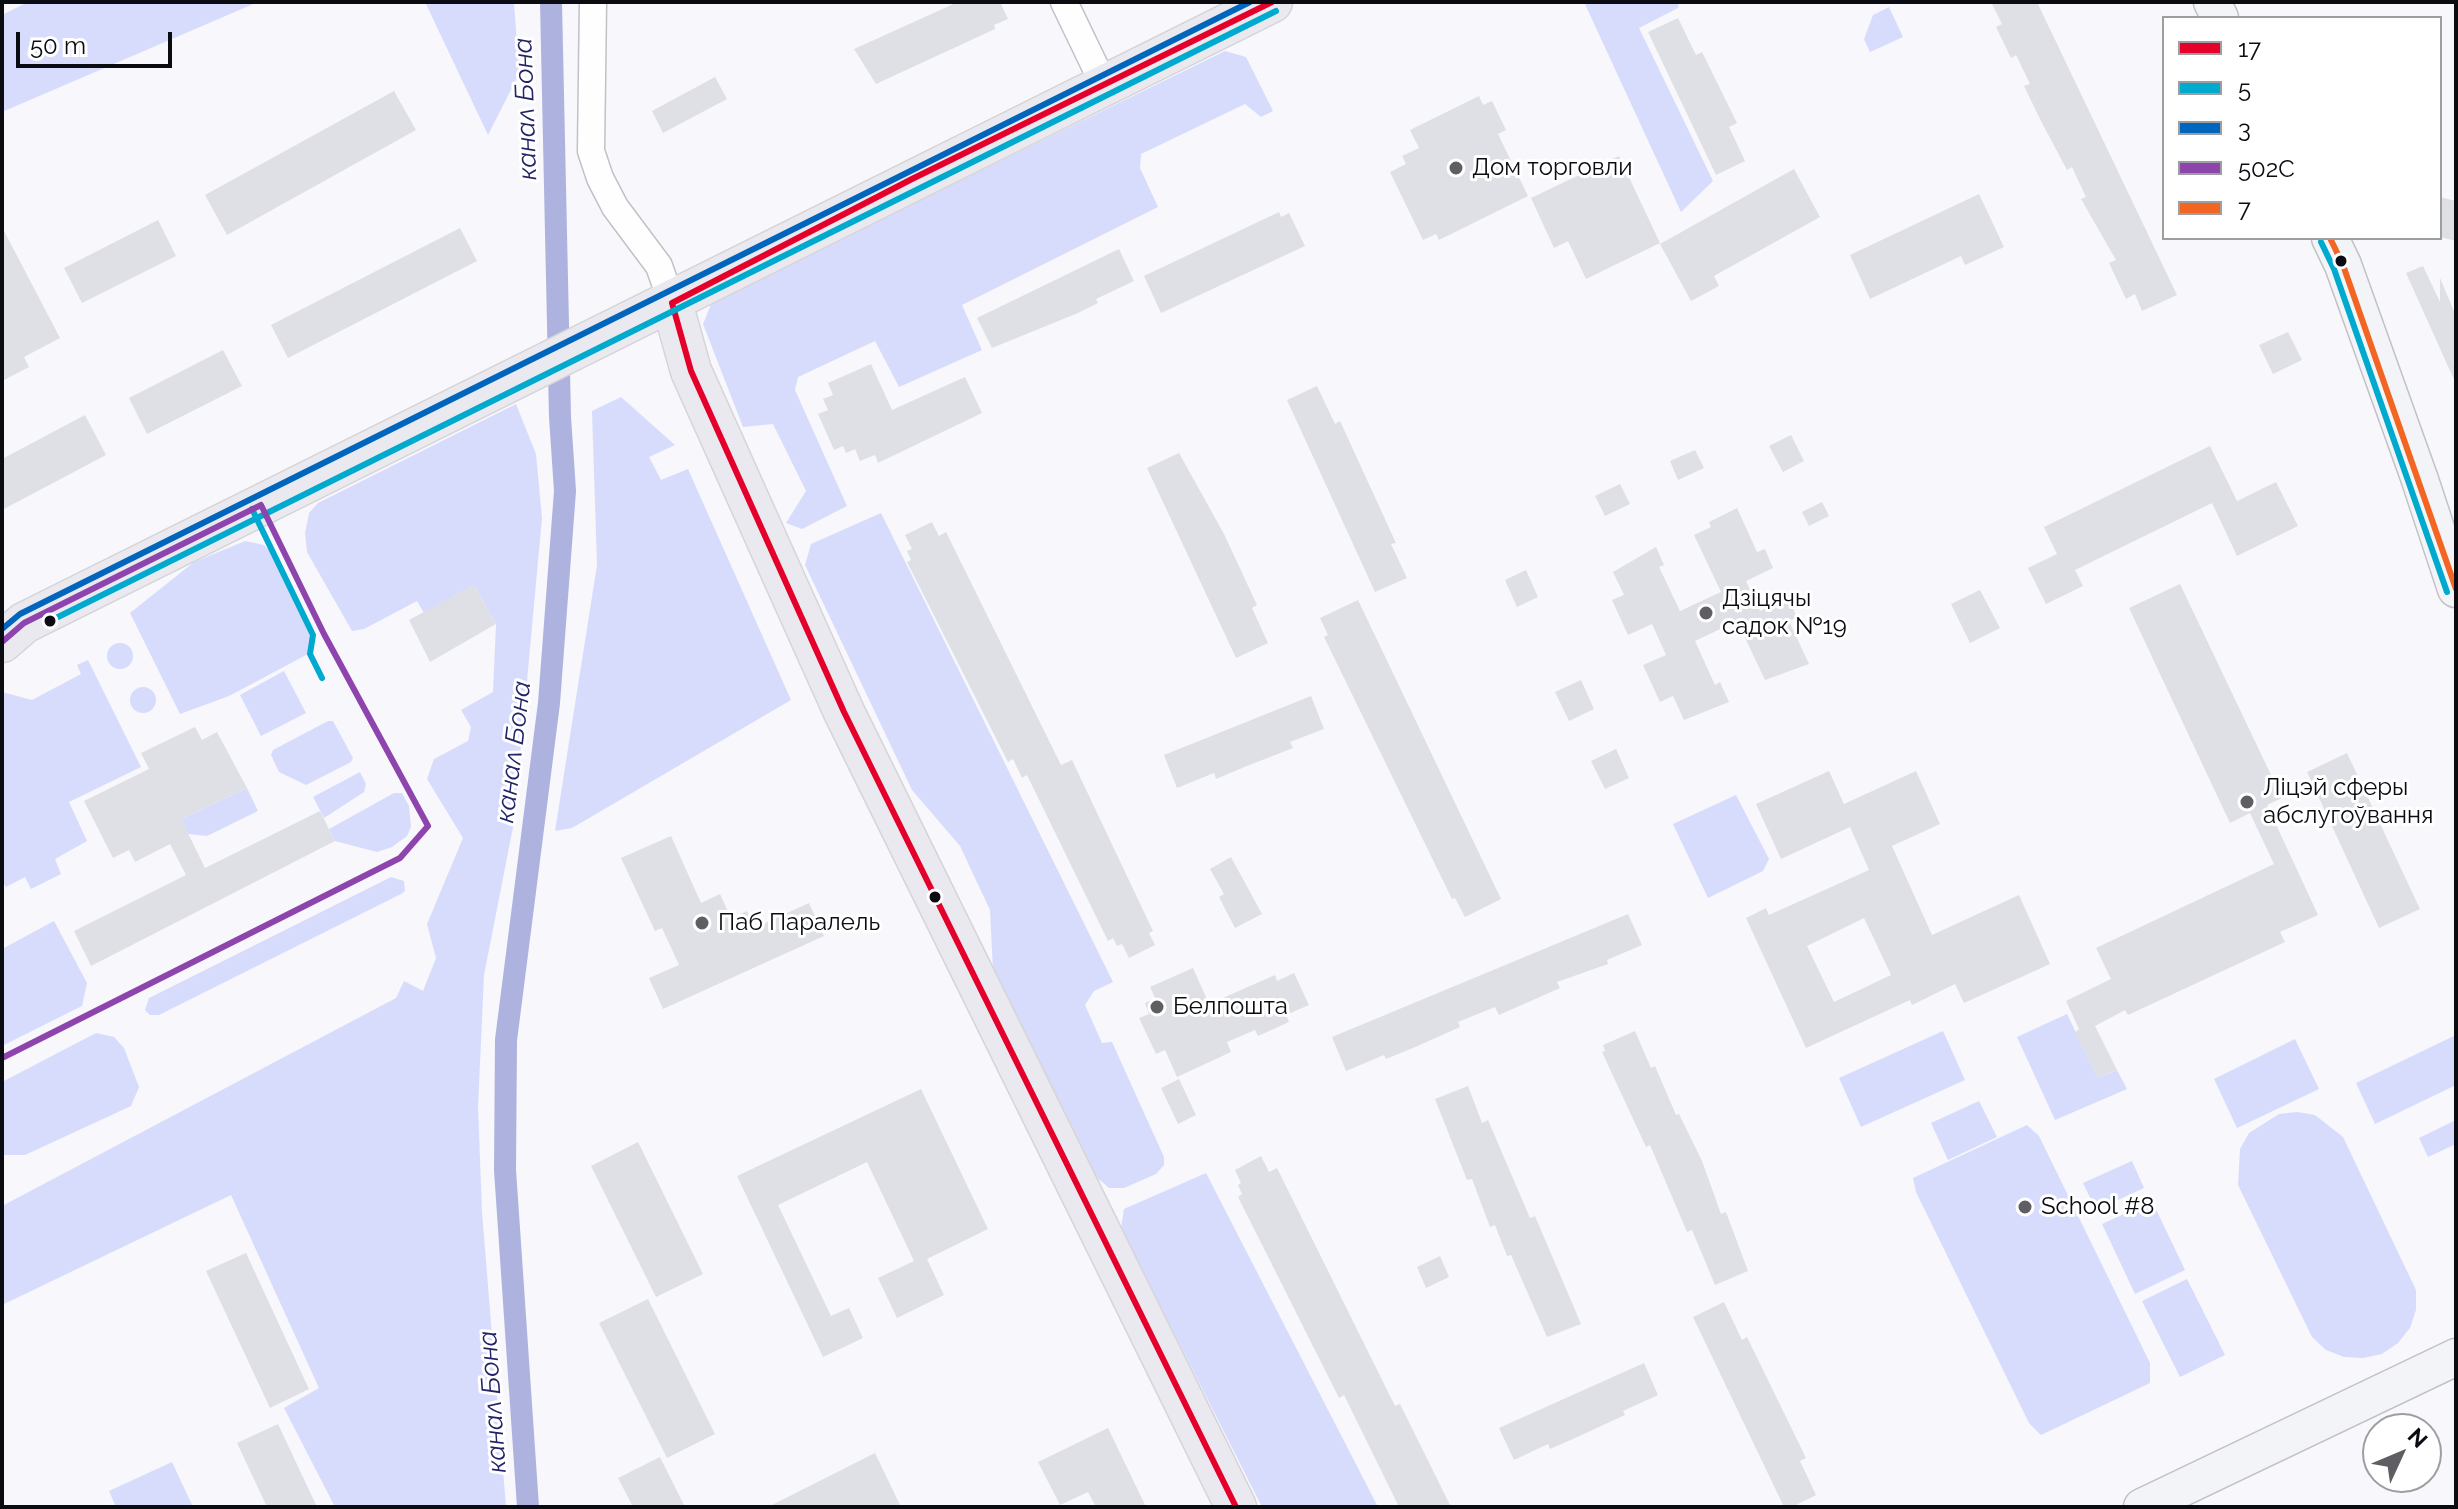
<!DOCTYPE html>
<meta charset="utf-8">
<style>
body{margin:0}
#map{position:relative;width:2458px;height:1509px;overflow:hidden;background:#f7f7fc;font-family:Raleway,sans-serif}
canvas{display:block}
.frame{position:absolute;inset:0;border:4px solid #0b0c11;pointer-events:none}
.legend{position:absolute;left:2162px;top:16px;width:280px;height:224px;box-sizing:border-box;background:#fff;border:2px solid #9d9ea0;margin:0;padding:10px 14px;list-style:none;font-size:24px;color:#0b0c11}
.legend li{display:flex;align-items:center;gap:16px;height:40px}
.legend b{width:40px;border:2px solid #9d9ea0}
.north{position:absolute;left:2362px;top:1413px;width:80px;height:80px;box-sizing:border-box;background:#fff;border:2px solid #9d9ea0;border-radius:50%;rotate:46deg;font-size:22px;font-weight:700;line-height:32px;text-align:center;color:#0b0c11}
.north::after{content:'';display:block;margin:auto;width:28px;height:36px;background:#5e5e63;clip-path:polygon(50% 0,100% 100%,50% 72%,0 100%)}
.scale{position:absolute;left:16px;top:32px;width:156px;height:36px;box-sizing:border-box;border:4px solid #0b0c11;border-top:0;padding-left:10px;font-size:24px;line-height:28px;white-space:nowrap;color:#0b0c11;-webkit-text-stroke:6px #fff;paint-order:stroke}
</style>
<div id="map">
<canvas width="2458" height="1509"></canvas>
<div class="frame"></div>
<ul class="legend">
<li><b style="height:10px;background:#e4002b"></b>17</li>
<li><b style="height:10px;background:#00a9ce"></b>5</li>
<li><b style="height:10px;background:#0065bd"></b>3</li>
<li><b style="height:10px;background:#8e44ad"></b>502С</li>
<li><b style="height:10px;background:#f26522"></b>7</li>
</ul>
<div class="north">N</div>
<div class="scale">50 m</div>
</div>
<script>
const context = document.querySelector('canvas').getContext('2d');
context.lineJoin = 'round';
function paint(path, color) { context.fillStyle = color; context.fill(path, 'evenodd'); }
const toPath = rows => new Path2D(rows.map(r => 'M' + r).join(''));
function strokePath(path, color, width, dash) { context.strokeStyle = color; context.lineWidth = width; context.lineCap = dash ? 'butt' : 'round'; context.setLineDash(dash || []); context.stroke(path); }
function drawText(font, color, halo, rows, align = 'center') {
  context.font = font + ' Raleway,sans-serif'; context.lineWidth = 6; context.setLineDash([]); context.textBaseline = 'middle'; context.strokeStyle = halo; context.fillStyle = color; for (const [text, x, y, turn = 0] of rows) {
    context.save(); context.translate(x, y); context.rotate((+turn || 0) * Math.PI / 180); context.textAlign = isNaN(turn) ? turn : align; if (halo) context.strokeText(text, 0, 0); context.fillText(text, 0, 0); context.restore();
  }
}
paint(toPath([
 [28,2,258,2,2,112,2,15],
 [425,2,514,2,519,74,488,135],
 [1584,2,1679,2,1678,8,1639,28,1713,181,1681,212],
 [1889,7,1903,37,1870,52,1864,39,1873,15],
 [1225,51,1246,57,1273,111,1261,117,1245,104,1141,154,1140,168,1158,207,962,305,982,350,899,387,875,341,798,377,795,390,847,506,802,529,786,523,806,491,773,424,743,427,703,324,712,302],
 [621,397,675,445,649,457,661,480,688,469,791,700,572,828,555,831,597,565,592,411],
 [516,404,536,454,542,518,514,822,484,975,478,1107,482,1212,506,1507,335,1507,284,1408,319,1388,231,1195,2,1305,2,1206,396,998,404,981,423,991,436,958,427,924,463,838,427,779,434,759,468,741,471,727,461,710,493,692,496,624,474,585,424,613,417,601,364,629,352,631,307,552,305,533,309,513,318,503],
 [881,513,1113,982,1094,991,1085,1005,1102,1043,1112,1042,1164,1157,1164,1165,1156,1174,1124,1188,1109,1188,1095,1176,993,971,990,910,960,846,912,790,805,565,811,544],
 [245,541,264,545,273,554,312,635,308,654,229,696,180,714,130,613,194,562],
 '107 656a13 13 0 1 1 26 0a13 13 0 1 1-26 0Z',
 [88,660,141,767,69,802,87,841,55,859,61,874,31,889,25,877,6,887,2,881,2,692,32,700,81,674,77,665],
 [284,671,306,713,261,736,240,695],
 '130 700a13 13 0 1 1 26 0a13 13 0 1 1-26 0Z',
 [328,721,333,721,353,758,351,762,306,785,279,772,271,755,273,750],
 [360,772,366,784,364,792,324,818,313,797],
 [247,788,258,811,207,836,188,834,181,819],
 [394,793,402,793,409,806,411,827,407,836,392,847,377,852,335,841,329,829],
 [1736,795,1769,859,1763,871,1708,898,1673,824],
 [391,877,404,881,405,891,401,894,159,1015,150,1015,145,1010,149,998],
 [54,921,87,983,82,1006,2,1046,2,949],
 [2067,1014,2098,1078,2117,1070,2127,1089,2055,1120,2017,1037],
 [1943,1031,1965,1080,1861,1127,1839,1078],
 [96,1033,114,1037,124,1048,139,1087,131,1106,25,1155,2,1155,2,1082],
 [2456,1035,2456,1085,2375,1124,2356,1083],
 [2295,1039,2319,1089,2237,1128,2214,1079],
 [1979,1101,1997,1137,1948,1160,1931,1123],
 [2297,1112,2315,1115,2343,1137,2416,1290,2416,1310,2410,1328,2398,1343,2382,1354,2363,1358,2344,1357,2326,1350,2312,1337,2238,1185,2240,1149,2249,1133,2279,1114],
 [2456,1120,2456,1144,2428,1157,2419,1138],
 [2027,1125,2039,1136,2150,1363,2150,1383,2041,1435,2029,1423,1916,1192,1913,1178],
 [2132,1161,2144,1188,2096,1210,2083,1183],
 [1206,1173,1378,1507,1262,1507,1121,1228,1124,1209],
 [2152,1201,2185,1270,2135,1294,2102,1224],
 [2187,1279,2225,1355,2180,1377,2142,1301],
 [172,1462,193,1507,116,1507,109,1491]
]), '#d7dcfd');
strokePath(toPath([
 [528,1507,505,1170,506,1040,549,703,565,491,560,417,551,2]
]), '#adb3de', 22);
paint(toPath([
 [958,2,1000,2,1008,19,994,25,995,29,876,84,854,49],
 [1991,2,2037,2,2177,295,2142,311,2135,294,2126,299,2109,263,2116,260,2081,199,2086,197,2072,167,2067,170,2041,121,2024,86,2030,84,2016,55,2011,58,1996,27,2002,24],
 [1678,18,1696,55,1702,52,1737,123,1729,127,1745,161,1716,175,1648,32],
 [715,77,727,99,663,133,652,111],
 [394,91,416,130,227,235,205,195],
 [1479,96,1483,105,1492,101,1506,130,1498,134,1528,196,1439,240,1436,234,1423,240,1390,172,1406,164,1402,156,1419,148,1410,130],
 [1619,156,1660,243,1586,279,1568,241,1554,248,1531,198],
 [1794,169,1820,217,1714,276,1719,286,1691,301,1660,244],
 [1979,194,2004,247,1965,265,1961,256,1870,299,1850,255],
 [2440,197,2456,201,2456,241,2440,237],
 [1279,212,1281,217,1289,213,1305,246,1161,313,1144,276],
 [158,220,176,256,82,303,64,268],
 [2,227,60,338,24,357,29,367,2,381],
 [460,228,477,261,288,358,271,325],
 [1119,249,1134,281,1096,299,1098,303,1078,313,992,348,977,318],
 [2423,266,2440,302,2440,278,2456,316,2456,384,2406,273],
 [2288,332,2302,360,2273,374,2259,345],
 [223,350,242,386,147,434,129,398],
 [871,364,892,410,965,377,982,413,878,463,875,455,860,461,855,449,846,453,843,446,834,450,818,414,828,410,823,399,833,395,828,383],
 [1317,386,1335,424,1340,421,1396,543,1391,544,1407,578,1375,592,1287,400],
 [85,415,106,455,2,510,2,459],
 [1791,435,1804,461,1783,472,1769,446],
 [2210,446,2237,501,2276,482,2298,526,2237,556,2212,503,2075,570,2083,586,2046,604,2028,568,2057,554,2044,527],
 [1695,450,1704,468,1678,480,1670,461],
 [1179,453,1224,534,1257,605,1252,608,1268,643,1236,658,1147,468],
 [1620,484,1630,504,1605,516,1595,496],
 [1822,502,1829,516,1809,526,1802,512],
 [1737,508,1757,552,1765,549,1773,568,1746,581,1760,611,1788,598,1797,617,1789,621,1809,664,1765,680,1737,621,1695,641,1715,685,1720,682,1729,702,1684,720,1673,696,1660,702,1643,665,1666,655,1652,624,1628,635,1612,600,1624,595,1613,572,1656,547,1664,565,1659,567,1680,611,1721,592,1694,535,1711,527,1709,522],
 [932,522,939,536,946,532,1061,765,1072,760,1153,931,1149,933,1155,945,1129,958,1122,944,1117,946,1113,938,1108,941,1027,775,1022,778,1013,759,1008,762,907,562,911,560,907,551,912,549,905,535],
 [1526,570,1538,597,1517,607,1505,580],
 [2180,584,2282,798,2267,805,2318,915,2280,932,2285,942,2128,1015,2125,1010,2095,1026,2117,1070,2098,1078,2075,1032,2079,1029,2066,1001,2111,979,2096,948,2274,864,2250,813,2230,823,2129,608],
 [474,585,496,624,430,662,409,620],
 [1980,590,2000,628,1970,643,1951,604],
 [1358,600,1501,899,1465,917,1455,898,1452,899,1324,637,1328,635,1320,618],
 [1581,680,1594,709,1569,721,1555,692],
 [1311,696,1324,729,1290,742,1293,748,1242,768,1216,779,1214,773,1177,788,1164,755],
 [195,727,202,740,217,732,247,788,181,819,205,868,320,811,335,841,91,966,74,931,186,875,170,844,135,862,129,850,113,858,84,801,149,769,141,753],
 [1616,749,1629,778,1605,789,1591,761],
 [2347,753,2420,909,2379,928,2307,772],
 [1829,771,1844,804,1916,771,1940,824,1892,846,1932,935,2019,895,2050,964,1964,1003,1955,984,1912,1005,1910,1000,1806,1048,1746,918,1766,908,1769,915,1869,870,1850,827,1781,859,1756,804],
 [1864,918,1891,975,1834,1002,1807,946],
 [671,836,701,903,720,894,731,918,747,911,754,928,809,903,824,936,663,1009,649,978,679,965,662,928,655,931,621,858],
 [1231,857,1262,914,1235,928,1219,897,1224,894,1210,869],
 [1628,914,1642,945,1607,960,1608,964,1557,982,1560,988,1499,1015,1495,1007,1458,1022,1460,1027,1413,1048,1386,1059,1384,1055,1346,1071,1332,1037],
 [1193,968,1209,1004,1275,975,1277,981,1294,973,1309,1005,1286,1015,1289,1022,1258,1036,1255,1030,1227,1042,1231,1052,1177,1077,1165,1050,1156,1054,1139,1018,1149,1014,1145,1003,1155,998,1150,987],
 [1635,1031,1651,1068,1655,1066,1676,1115,1679,1114,1702,1161,1721,1214,1726,1212,1748,1271,1715,1285,1692,1230,1687,1232,1650,1145,1646,1147,1602,1052,1605,1051,1603,1045],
 [1179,1079,1196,1115,1178,1124,1161,1088],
 [1468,1086,1482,1123,1488,1120,1530,1218,1535,1216,1581,1324,1547,1337,1511,1255,1507,1256,1495,1225,1490,1227,1472,1179,1467,1180,1435,1099],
 [921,1089,988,1229,927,1259,944,1295,897,1318,878,1278,914,1261,867,1162,778,1205,831,1316,849,1308,863,1338,823,1357,737,1176],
 [638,1142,703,1274,656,1297,591,1166],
 [1261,1156,1269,1172,1277,1168,1395,1406,1400,1404,1451,1507,1399,1507,1344,1395,1339,1398,1238,1197,1242,1194,1238,1185,1241,1183,1235,1170],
 [246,1253,309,1389,270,1408,206,1271],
 [1440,1256,1449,1277,1426,1288,1417,1267],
 [648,1299,715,1434,667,1458,599,1323],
 [1724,1302,1742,1340,1747,1337,1806,1458,1800,1461,1816,1495,1792,1507,1784,1507,1693,1317],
 [1644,1363,1658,1395,1623,1411,1625,1415,1575,1438,1550,1449,1548,1444,1514,1460,1499,1428],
 [278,1424,317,1507,267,1507,237,1443],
 [1108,1428,1146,1507,1096,1507,1088,1492,1060,1505,1038,1462],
 [875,1453,901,1507,768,1507],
 [660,1457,685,1507,633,1507,618,1478]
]), '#dfe0e5');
const street = toPath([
 [593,2,591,151,600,178,615,207,659,266,672,303],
 [1064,2,1104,85]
]);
const secondary = toPath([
 [2212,2,2220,18],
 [2330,238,2343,265,2420,480,2456,589],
 [2142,1507,2456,1357]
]);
const primary = toPath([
 [672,303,691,371,844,712,1236,1507],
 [2,642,24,623,46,612,1272,2]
]);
strokePath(street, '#c1c1c6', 29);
strokePath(secondary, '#c1c1c6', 39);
strokePath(primary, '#d5d5d8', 43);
strokePath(street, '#fefeff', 26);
strokePath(secondary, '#f3f4f7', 36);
strokePath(primary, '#e9e9ef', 40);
strokePath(toPath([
 [672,303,691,371,844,712,1236,1507],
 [672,303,912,179,1272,2]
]), '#e4002b', 6);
strokePath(toPath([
 [2321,242,2334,269,2447,592],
 [252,509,313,635,310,654,322,678],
 [50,621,1276,11]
]), '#00a9ce', 6);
strokePath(toPath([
 [2,629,20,614,1250,2]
]), '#0065bd', 6);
strokePath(toPath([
 [261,505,324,634,428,826],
 [2,642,24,623,261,505],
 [2,1058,400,858,428,826]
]), '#8e44ad', 6);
strokePath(toPath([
 [2330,238,2343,265,2456,589]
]), '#f26522', 6);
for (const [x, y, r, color] of [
 [1456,168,8,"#5e5e63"],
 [2341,261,7,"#0b0c11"],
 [1706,613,8,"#5e5e63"],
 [50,621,7,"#0b0c11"],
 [2247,802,8,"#5e5e63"],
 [935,897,7,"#0b0c11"],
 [702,923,8,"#5e5e63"],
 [1157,1007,8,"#5e5e63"],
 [2025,1207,8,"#5e5e63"]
]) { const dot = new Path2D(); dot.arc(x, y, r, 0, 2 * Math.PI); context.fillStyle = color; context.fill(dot); strokePath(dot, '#fff', 3); }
drawText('24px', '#0b0c11', '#fff', [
 ["Дом торговли",1472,168],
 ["Дзіцячы",1722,599],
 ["садок №19",1722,627],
 ["Ліцэй сферы",2263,788],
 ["абслугоўвання",2263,816],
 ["Паб Паралель",718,923],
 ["Белпошта",1173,1007],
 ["School #8",2041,1207]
], 'left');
drawText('italic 26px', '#222267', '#fff', [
 ["канал Бона",526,109,-92],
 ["канал Бона",514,752,-83],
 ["канал Бона",493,1402,-94]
]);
</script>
